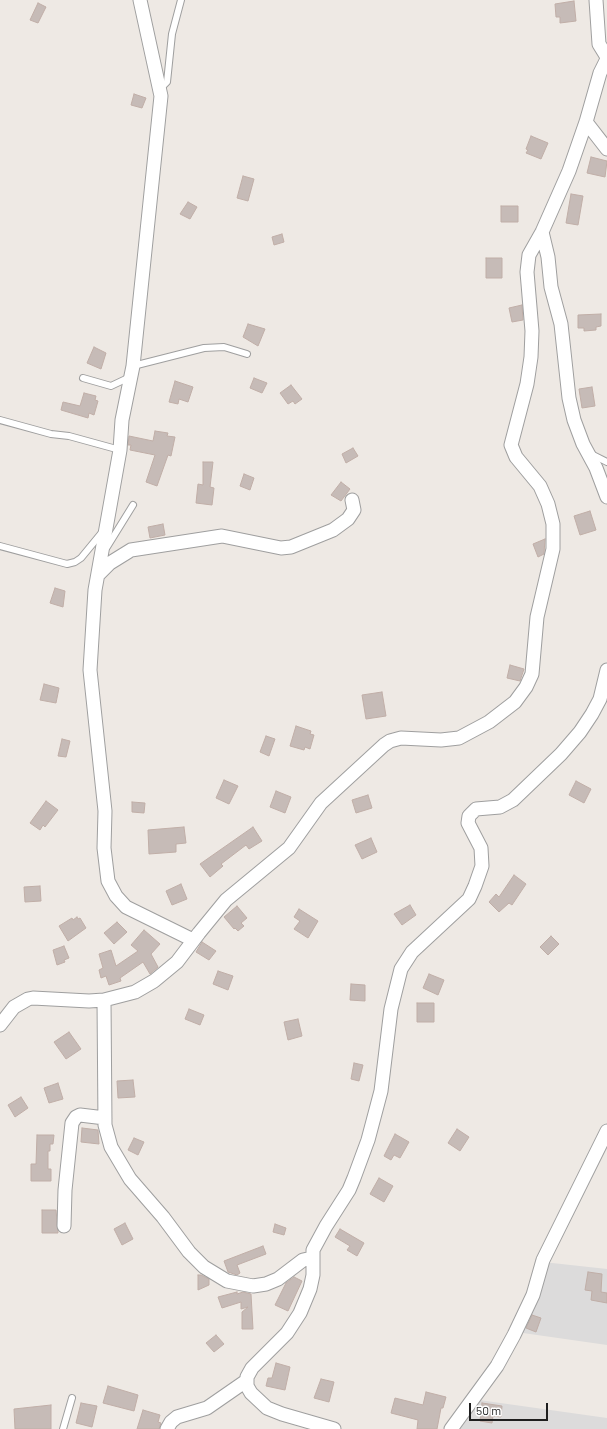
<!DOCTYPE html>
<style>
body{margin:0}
#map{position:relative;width:607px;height:1429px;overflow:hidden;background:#eee9e4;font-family:Barlow,sans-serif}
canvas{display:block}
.scale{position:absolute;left:469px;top:1403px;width:79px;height:18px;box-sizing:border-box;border:2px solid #1e1e1e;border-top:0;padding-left:5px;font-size:12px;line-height:14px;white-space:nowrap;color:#1e1e1e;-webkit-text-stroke:3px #fff;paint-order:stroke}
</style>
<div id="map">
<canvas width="607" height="1429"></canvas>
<div class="scale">50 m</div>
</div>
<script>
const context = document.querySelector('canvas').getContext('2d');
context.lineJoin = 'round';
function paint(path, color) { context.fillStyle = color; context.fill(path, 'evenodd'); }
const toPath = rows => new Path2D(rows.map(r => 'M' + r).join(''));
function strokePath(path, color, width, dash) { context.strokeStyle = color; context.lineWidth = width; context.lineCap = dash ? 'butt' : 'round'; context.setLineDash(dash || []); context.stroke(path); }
paint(toPath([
 [543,1262,607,1269,607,1345,516,1332],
 [472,1399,607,1418,607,1429,452,1429]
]), '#dcdbdb');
const building = toPath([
 [574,1,576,21,560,23,560,17,556,17,555,4,574,1],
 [38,3,46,7,38,23,30,20,38,3],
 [134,94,146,98,142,108,131,105,134,94],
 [531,136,548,143,541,159,526,153,528,150,526,149,531,136],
 [591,157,607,161,605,177,587,173,591,157],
 [243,176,254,179,248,201,237,198,243,176],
 [571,194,583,196,578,225,566,223,571,194],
 [188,202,197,207,190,219,180,214,188,202],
 [501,206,518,206,518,222,501,222,501,206],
 [282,234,284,242,274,245,272,237,282,234],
 [486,258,502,258,502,278,486,278,486,258],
 [522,305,523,320,512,322,509,308,522,305],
 [601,314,601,326,596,327,596,330,584,331,584,328,578,328,578,315,601,314],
 [248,324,265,329,258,346,243,337,248,324],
 [94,347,106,353,101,369,87,363,94,347],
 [254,378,267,383,262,393,250,388,254,378],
 [175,381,193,387,188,402,179,399,178,404,169,402,175,381],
 [291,385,302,399,295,404,293,401,288,404,280,393,291,385],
 [592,387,595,406,582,408,579,389,592,387],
 [84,393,96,396,95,400,98,401,94,415,89,413,88,418,61,410,63,402,80,406,84,393],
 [155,431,168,433,167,436,175,437,171,456,168,455,157,486,146,482,155,455,130,450,131,445,128,445,129,436,153,441,155,431],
 [353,448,358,456,346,463,342,454,353,448],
 [203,462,213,462,210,487,214,488,212,505,196,503,198,484,203,485,203,462],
 [244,474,254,478,250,490,240,486,244,474],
 [341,482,350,489,341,501,331,495,341,482],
 [590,511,596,530,580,535,574,516,590,511],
 [163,524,165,535,150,538,148,527,163,524],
 [545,539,544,554,538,557,533,544,545,539],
 [55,588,65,591,63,607,50,603,55,588],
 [510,665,524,669,520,681,507,678,510,665],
 [44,684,59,688,56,703,40,700,44,684],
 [382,692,386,716,366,719,362,695,382,692],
 [296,726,311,731,310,734,314,735,310,749,305,747,304,750,290,746,296,726],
 [266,736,275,739,269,756,260,752,266,736],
 [62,739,70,741,66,757,58,756,62,739],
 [224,780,238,786,229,804,216,798,224,780],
 [576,781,591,789,584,803,569,795,576,781],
 [276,791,291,797,285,813,270,807,276,791],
 [368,795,372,808,356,813,352,800,368,795],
 [46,801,58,810,45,827,43,825,40,830,30,823,46,801],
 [132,802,145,803,144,813,132,812,132,802],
 [184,827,186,843,176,844,176,852,149,854,148,830,184,827],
 [253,827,262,841,249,849,246,845,221,864,223,866,210,877,200,864,253,827],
 [371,838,377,852,362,859,355,845,371,838],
 [514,875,526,884,512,905,509,903,499,912,489,902,496,894,499,897,514,875],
 [181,884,187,899,172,905,166,891,181,884],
 [40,886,41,901,25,902,24,887,40,886],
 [410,905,416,915,402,925,394,914,410,905],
 [237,906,247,918,241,923,244,926,238,931,235,928,234,929,224,917,237,906],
 [299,909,318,921,308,938,294,929,300,921,294,917,299,909],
 [77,917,78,919,80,918,86,928,68,941,59,926,72,918,73,920,77,917],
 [117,922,127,932,114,944,104,933,117,922],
 [144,930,160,944,151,954,158,967,150,974,143,962,120,978,121,981,109,985,106,976,101,978,99,970,103,968,99,954,111,950,116,966,138,951,131,945,144,930],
 [551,936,559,944,548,955,540,947,551,936],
 [202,942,216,951,209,960,196,952,202,942],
 [64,946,69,958,64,960,65,962,57,965,53,950,64,946],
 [218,971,233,976,228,990,213,984,218,971],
 [429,974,444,980,438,995,423,988,429,974],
 [351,984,365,985,365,1001,350,1000,351,984],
 [417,1003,434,1003,434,1022,417,1022,417,1003],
 [189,1009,204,1015,200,1025,185,1019,189,1009],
 [298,1019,302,1036,288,1040,284,1022,298,1019],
 [69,1032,81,1049,66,1059,54,1042,69,1032],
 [354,1063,363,1065,359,1081,351,1079,354,1063],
 [133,1080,135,1097,118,1098,117,1081,133,1080],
 [58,1083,63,1099,49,1103,44,1088,58,1083],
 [21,1097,28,1108,15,1117,8,1105,21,1097],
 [82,1128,98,1130,99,1144,81,1142,82,1128],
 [457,1129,469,1137,460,1151,448,1143,457,1129],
 [395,1134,409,1142,400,1158,394,1155,391,1160,384,1156,395,1134],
 [37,1135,54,1135,53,1144,50,1144,50,1151,48,1151,48,1169,51,1169,51,1181,31,1181,31,1164,36,1164,37,1135],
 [134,1138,144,1142,138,1155,128,1150,134,1138],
 [379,1178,393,1186,384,1202,370,1194,379,1178],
 [42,1210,56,1210,58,1233,42,1233,42,1210],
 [125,1223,133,1239,122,1245,114,1229,125,1223],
 [275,1224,286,1228,284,1235,273,1232,275,1224],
 [340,1229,364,1243,357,1256,347,1250,350,1246,335,1237,340,1229],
 [263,1246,266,1254,237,1265,240,1273,237,1275,228,1272,224,1261,263,1246],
 [588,1272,602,1274,601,1292,607,1293,607,1303,591,1300,592,1291,585,1290,588,1272],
 [198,1275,201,1275,209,1279,209,1285,198,1290,198,1275],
 [294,1277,302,1281,288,1311,275,1305,286,1283,294,1277],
 [237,1292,237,1294,243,1292,251,1294,253,1329,242,1329,242,1312,248,1307,241,1309,241,1302,222,1308,218,1297,237,1292],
 [532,1315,541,1318,536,1332,526,1328,532,1315],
 [216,1335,224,1344,214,1352,206,1343,216,1335],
 [276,1363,290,1367,285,1390,266,1386,268,1378,272,1378,276,1363],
 [321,1379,334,1382,329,1402,314,1398,321,1379],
 [108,1386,138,1395,134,1411,103,1403,108,1386],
 [426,1392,446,1397,443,1408,441,1408,437,1429,417,1429,418,1420,391,1413,395,1398,423,1405,426,1392],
 [81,1403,97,1406,92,1427,76,1423,81,1403],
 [482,1403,502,1406,501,1417,493,1416,492,1423,480,1421,482,1403],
 [51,1405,51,1429,15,1429,14,1409,51,1405],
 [143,1410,160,1415,158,1422,161,1423,159,1429,137,1429,143,1410]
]);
paint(building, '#c6bbb7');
strokePath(building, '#c0aea7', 1);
const lane = toPath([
 [160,89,167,82,172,34,181,0],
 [133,366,204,348,224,347,247,354],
 [83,378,111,386,130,377],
 [0,420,51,434,69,436,120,450],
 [589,453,607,462],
 [0,546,67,564,75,562,81,558,104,530],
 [107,547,133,505],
 [63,1429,72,1398]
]);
const street = toPath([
 [140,0,161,96,133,366,122,420,120,450,95,590,90,670,105,811,104,848,108,881,116,896,126,907,193,940],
 [596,0,599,44,607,57],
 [586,122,607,149],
 [542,232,548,257,551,287,561,324,569,398,574,420,583,444,596,468,607,497],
 [99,574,110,563,131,550,222,536,281,548,291,547,333,530,348,519,354,510,352,500],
 [104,1000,105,1125,111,1147,130,1179,163,1217,189,1252,204,1267,227,1281,253,1286,266,1284,278,1279,303,1260,312,1258],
 [0,1025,14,1007,28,999,33,998,89,1001,104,1000,135,992,154,981,177,962,199,933,226,900,289,848,321,803,384,745,390,741,401,738,441,740,459,738,489,722,515,702,526,687,532,674,537,617,553,549,553,524,548,504,540,486,516,457,511,445,527,384,531,357,532,331,527,272,529,255,542,232,569,171,586,122,600,73,607,59],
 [64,1226,65,1190,72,1123,76,1117,80,1115,105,1118],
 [167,1429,171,1422,177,1417,207,1408,246,1381],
 [334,1429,282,1414,267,1408,251,1393,247,1386,247,1377,252,1368,287,1333,300,1313,310,1289,313,1275,313,1250,326,1226,349,1190,354,1178,368,1140,381,1091,391,1009,401,969,412,952,469,899,475,886,482,866,481,848,468,823,469,816,476,809,500,807,513,800,561,754,580,732,592,714,600,699,607,670],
 [451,1429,497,1366,514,1335,533,1295,543,1260,607,1131]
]);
strokePath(lane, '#9f9f9f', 8);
strokePath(street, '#9f9f9f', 15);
strokePath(lane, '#fff', 6);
strokePath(street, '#fff', 13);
</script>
